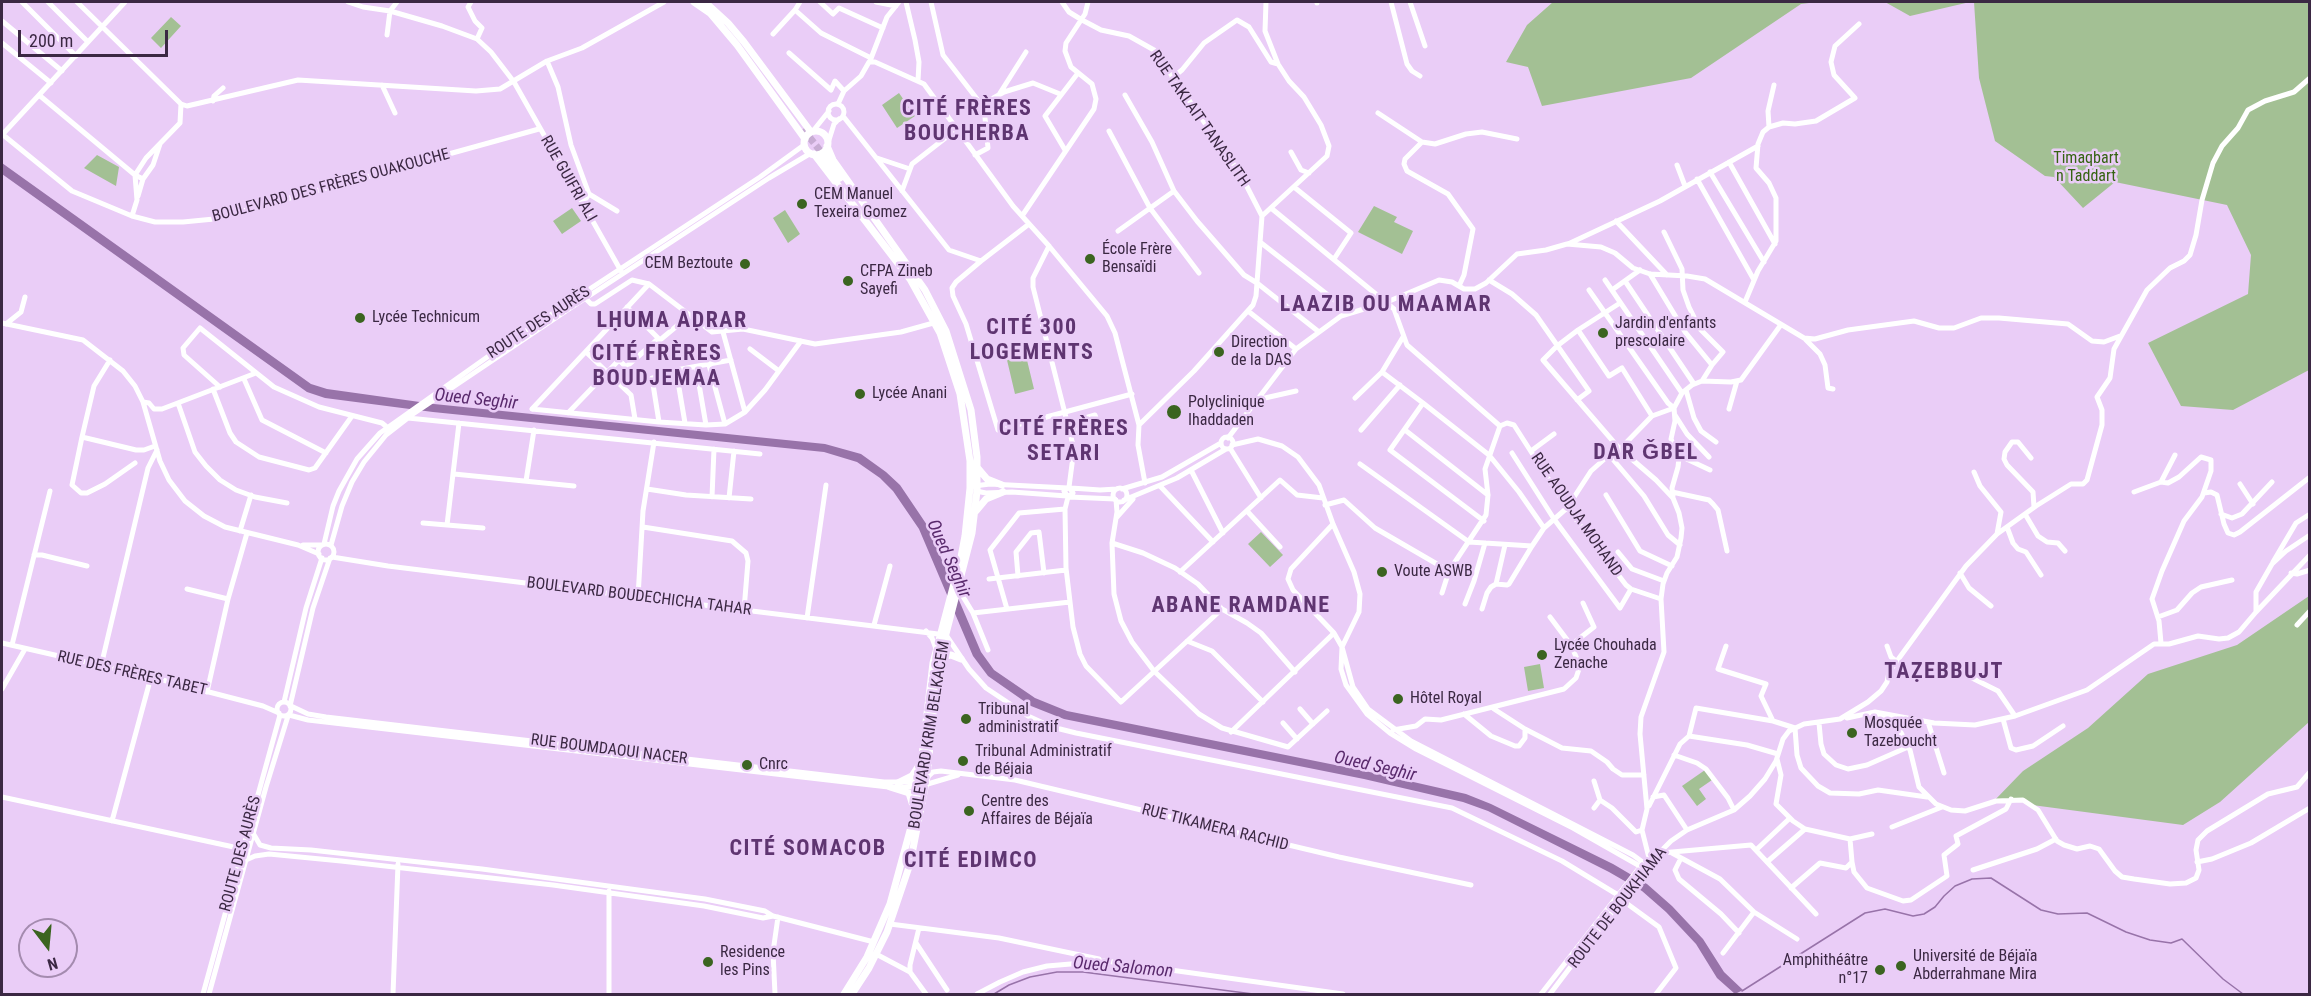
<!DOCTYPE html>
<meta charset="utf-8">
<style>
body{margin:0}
#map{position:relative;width:2311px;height:996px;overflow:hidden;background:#eacdf7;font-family:"Roboto Condensed",sans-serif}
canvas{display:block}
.frame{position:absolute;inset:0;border:3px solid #3b2843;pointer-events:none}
.north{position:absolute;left:18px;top:918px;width:60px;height:60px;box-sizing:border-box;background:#eacdf7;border:2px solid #a48baf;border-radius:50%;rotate:164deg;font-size:16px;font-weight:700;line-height:24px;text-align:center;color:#3b2843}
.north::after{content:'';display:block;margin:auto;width:21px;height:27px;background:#3b6420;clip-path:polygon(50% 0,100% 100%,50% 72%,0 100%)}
.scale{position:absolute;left:18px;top:30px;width:150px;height:27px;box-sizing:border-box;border:3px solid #3b2843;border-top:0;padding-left:8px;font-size:18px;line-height:21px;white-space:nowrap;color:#3b2843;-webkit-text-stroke:4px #eacdf7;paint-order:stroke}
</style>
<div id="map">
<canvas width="2311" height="996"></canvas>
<div class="frame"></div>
<div class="north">N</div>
<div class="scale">200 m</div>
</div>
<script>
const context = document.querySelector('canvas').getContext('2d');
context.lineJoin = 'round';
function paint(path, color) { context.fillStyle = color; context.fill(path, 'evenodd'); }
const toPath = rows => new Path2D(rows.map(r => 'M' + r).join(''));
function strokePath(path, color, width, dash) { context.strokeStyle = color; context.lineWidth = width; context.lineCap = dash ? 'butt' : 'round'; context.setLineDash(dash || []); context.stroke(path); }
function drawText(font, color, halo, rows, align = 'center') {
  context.font = font + ' "Roboto Condensed",sans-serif'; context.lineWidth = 5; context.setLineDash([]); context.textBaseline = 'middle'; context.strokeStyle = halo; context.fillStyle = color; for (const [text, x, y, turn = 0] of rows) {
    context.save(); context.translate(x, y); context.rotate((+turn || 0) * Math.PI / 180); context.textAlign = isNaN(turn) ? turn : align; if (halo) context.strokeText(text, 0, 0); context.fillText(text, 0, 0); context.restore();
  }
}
paint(toPath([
 [1553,2,1817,2,1801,4,1691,78,1542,106,1528,67,1506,62,1527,25],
 [1885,2,1970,2,1910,16],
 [1974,2,2309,2,2309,370,2233,410,2181,406,2148,343,2248,294,2251,255,2227,205,2115,182,2083,208,2054,177,2045,176,1995,141,1979,78],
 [171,17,181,26,161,48,151,38],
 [899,93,915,116,897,128,882,105],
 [97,155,119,167,116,186,84,168],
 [1374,206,1397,217,1394,222,1413,231,1402,254,1358,232],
 [572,208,581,221,562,234,553,221],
 [785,210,800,234,788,243,773,218],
 [1026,356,1034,389,1015,394,1007,360],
 [1261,532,1283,555,1270,567,1248,544],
 [2309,596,2309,722,2220,802,2183,825,2032,805,2023,800,1992,803,2023,771,2088,728,2148,674,2237,645],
 [1540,664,1544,688,1528,691,1524,667],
 [1705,770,1712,780,1699,789,1706,799,1697,806,1682,786]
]), '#a3c094');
paint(toPath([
 [2,163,311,384,327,389,434,404,825,444,861,454,886,472,900,485,927,525,981,652,994,670,1035,698,1067,711,1365,771,1466,794,1491,804,1613,864,1647,884,1672,906,1703,939,1724,972,1743,990,1735,994,1717,978,1696,944,1666,912,1642,891,1609,872,1488,811,1463,802,1364,779,1064,719,1031,706,988,676,973,656,919,529,893,491,880,478,857,462,824,452,433,412,325,398,307,392,2,174]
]), '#9873a9');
strokePath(toPath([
 [1742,991,1865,913,1885,909,1913,916,1924,914,1935,907,1944,896,1955,886,1972,879,1991,878,2041,910,2058,914,2087,913,2126,932,2150,940,2171,943,2182,939,2223,979,2243,994],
 [994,994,1009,985,1030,977,1057,972,1083,972,1253,994]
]), '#9873a9', 1.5);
strokePath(toPath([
 [803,129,825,157]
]), '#c7acd3', 7, [7, 3.5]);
strokePath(toPath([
 [22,2,76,56],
 [48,2,88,42],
 [77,2,181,104,187,106,298,80,476,91,500,89,547,61,582,48,664,2],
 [348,2,363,7,390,11,442,26,477,39,491,52,514,82,621,271],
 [471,2,468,7,475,21,482,28,477,39],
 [820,2,833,14,839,8,883,28],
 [876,2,896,6],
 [906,2,915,40,919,62,918,81],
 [931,2,943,55,984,108],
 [1062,2,1069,12,1082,20,1101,30,1129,36,1154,50,1241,175,1262,216],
 [1317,2,1317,3],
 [1391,2,1407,64,1412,71,1420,76],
 [1410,2,1425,46],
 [795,10,821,33,871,58],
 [2,21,62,71],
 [773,34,795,10,800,2],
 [387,35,390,11,397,2],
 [2,43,51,83],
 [789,53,831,90,835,81,844,91],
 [547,61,558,87,571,145,589,194,582,205],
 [870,61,887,17,899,2],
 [1172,78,1182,70,1204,43,1237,20,1249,27,1271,62,1278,64],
 [382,85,395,113],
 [1000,93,1026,52],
 [39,95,135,175,143,179],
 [1125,95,1152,142,1174,191,1197,221,1244,275,1257,283,1319,332],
 [213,101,214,96,223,88],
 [838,104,844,91,861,76,869,62,875,62,924,84,1013,206,1049,246,1107,316,1115,333,1139,425,1138,445,1145,483],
 '828 112a8 8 0 1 1 16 0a8 8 0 1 1-16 0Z',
 [1378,113,1422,142],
 [843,116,949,250,981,261],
 [1769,127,1768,111,1774,85],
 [813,131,829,111],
 [1109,131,1150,208,1199,273],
 [2,134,72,191,132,216,155,222,183,222,214,219,539,129],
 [2,135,125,2],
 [828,143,834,124,839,119],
 [1065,150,1045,116,1078,73],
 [1291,152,1301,170,1309,173],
 [975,155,988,148,984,108,988,101,1004,92,1033,83,1060,94],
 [877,158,910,169],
 [1729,162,1775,244],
 [1677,165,1685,186],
 [1710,172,1764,262],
 [1697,179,1754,280],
 [1294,187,1351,233,1334,259],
 [902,191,912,164,957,129],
 [589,194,617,211],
 [138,196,143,179,153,165,160,144],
 [1271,208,1394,309,1407,345,1500,426],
 [132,216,137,200,135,175,146,158,180,123,181,104],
 [1022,216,1094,109,1096,99,1092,84,1071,67,1065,51,1066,43,1085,14,1088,2],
 [1616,221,1667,275],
 [1029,224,981,261,956,282,952,288,953,296,966,324,998,430,1132,394],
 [1118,231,1174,191],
 [1664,232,1682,269,1683,290,1689,307,1700,329,1723,352,1712,365],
 [1260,242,1351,313],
 [1568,244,1660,201,1758,146],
 [1049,246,1033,278,1033,287,1074,449,1069,487],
 [1650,274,1685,332,1712,365,1702,381],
 [1489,280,1512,294,1536,315,1589,391,1577,400],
 [1605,280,1682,393],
 [1625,281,1694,384],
 [1459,286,1464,275,1473,229,1448,194,1407,171,1404,164,1405,159,1422,142,1435,144,1466,134,1482,132,1517,139],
 [1589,290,1668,403,1674,408],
 [1612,290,1640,270],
 [586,299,591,304,595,304,632,280,649,284,712,332,743,329,815,344,901,332,937,322],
 [1745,302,1758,271,1776,241,1776,198,1769,183,1756,168,1758,144,1763,132,1769,127,1783,123,1795,124,1816,121,1855,98,1834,75,1831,62,1835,46,1859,24],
 [627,307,660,340,690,315],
 [1248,311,1296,349],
 [2,323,83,340,123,371,135,386,143,402,160,461,169,480,185,501,204,516,225,527,298,545,319,554],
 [6,324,21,312,25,297],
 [1578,330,1609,376,1622,368,1652,416],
 [723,332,745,412],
 [1806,340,1820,354,1825,365,1828,388,1833,389],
 [750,349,779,371],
 [586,352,631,395,635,419],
 [110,360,94,386,82,437,136,450,144,450,155,446],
 [709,365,725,424],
 [696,367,706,425],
 [676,370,685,423],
 [1382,372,1403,337],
 [244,379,262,420,326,453],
 [220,387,184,355,183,348,200,328,274,387,319,407,382,423,388,428],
 [213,389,230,433,236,442,259,457,309,470,315,468,352,416],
 [1686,390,1694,418,1701,431,1716,442],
 [1355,398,1382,372,1423,403],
 [1256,400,1296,391],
 [143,402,149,403,154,409,162,409,256,373],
 [178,403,195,452,206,466,220,480,236,490,255,497,287,503],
 [532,409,659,422,706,425,725,424,745,412,765,390,801,341],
 [532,409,649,284],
 [1729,409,1737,381],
 [568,413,619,360,626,367,658,339],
 [1675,415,1687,434,1709,457],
 [408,418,760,454],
 [659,422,652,378,676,370,731,360],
 [1139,425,1194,371,1253,305,1256,296,1262,216,1327,156,1329,146,1321,125,1304,97,1289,81,1278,64,1265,31,1266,2],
 [1500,426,1507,423,1514,425,1567,508,1626,585,1631,589,1661,599],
 [1361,430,1400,385],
 [1405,430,1488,495],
 [1070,431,1087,427,1098,424,1095,415,1085,418,1087,427],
 [82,437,72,485,81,493,87,493,105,484,135,463],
 '1221 443a6 6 0 1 1 12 0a6 6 0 1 1-12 0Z',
 [1228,438,1296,349,1341,316,1387,302,1439,280,1452,282,1464,289,1475,289,1486,283,1517,254,1546,250,1567,244,1601,247,1615,253,1633,268,1650,274,1687,276,1705,279,1804,338,1815,339,1848,330,1914,321,1939,328,1954,328,1981,318,1999,318,2068,324,2092,341,2104,342,2120,336],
 [1232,445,1258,439,1282,446,1298,457,1319,485,1333,524,1354,572,1360,594,1359,612,1342,647,1341,669,1346,685,1367,714,1390,733,1416,749,1573,828,1645,869],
 [1618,447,1543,360,1557,346,1578,330,1620,303],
 [1230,448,1261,498],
 [1620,449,1656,480,1673,498],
 [1531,451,1554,434],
 [1512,453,1554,519,1620,608,1631,589],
 [1678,455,1710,470],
 [1610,456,1644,496,1668,535,1680,545],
 [2031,458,2018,442,2012,442,2005,452,2004,459,2007,465,2033,492,2034,507],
 [1360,464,1469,542,1532,546,1544,528,1519,492,1489,455,1423,403,1390,450,1484,521],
 [1191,470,1223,533],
 [1974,472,1980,486,2001,512,1997,534],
 [454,474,574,486],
 [526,481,534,430],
 [2161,482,2175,455],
 [2240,484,2253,504],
 [974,486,990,484,1068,488],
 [1160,486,1213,542],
 [1071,488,1100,490,1117,489],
 '1113 495a7 7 0 1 1 14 0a7 7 0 1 1-14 0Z',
 [647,489,686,495,751,499],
 [1122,489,1162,477,1221,443],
 [976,491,986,493,1012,492,1067,496],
 [1672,492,1709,500,1713,504,1718,510,1727,551],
 [2134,492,2161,482,2168,483,2179,477,2201,457,2211,460,2211,471,2202,497,2184,521,2162,571,2152,599,2159,621,2161,643],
 [2204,493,2211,492,2217,495,2224,524,2228,533,2234,535,2240,532,2310,477],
 [1606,495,1640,551,1672,566],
 [712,497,714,449],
 [1068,497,1064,491,1069,487,1073,493,1068,497,1065,509,1066,568,1073,627,1080,654,1086,666,1121,702,1222,609],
 [1069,497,1115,499],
 [729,498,734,451],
 [1116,500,1117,512,1112,543,1114,594,1121,621,1132,642,1154,671,1199,714,1222,728,1288,747,1327,711],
 [1124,500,1177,478,1226,449],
 [1325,505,1344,500,1375,528,1449,571,1486,515,1488,495,1485,469,1500,426],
 [1247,511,1280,547],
 [2025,514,2038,536,2047,542,2058,543,2065,551],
 [2221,514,2232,518,2242,514,2272,482],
 [1117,517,1133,499],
 [423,523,483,528],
 [1333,524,1291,569,1288,579,1293,590,1334,633,1342,647,1353,687,1368,709,1411,741,1633,855,1648,866],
 [447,525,459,423],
 [643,527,732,541,746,553,748,561,744,610],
 [2007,527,2013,543,2018,549,2026,552,2041,575],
 [1544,528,1567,508,1591,471,1618,447,1620,449,1652,416,1674,408],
 [240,531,251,495],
 [1112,543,1143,553,1175,568,1198,584,1222,609,1247,623,1261,633,1295,672],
 [324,544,333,506,339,491,357,459,380,433,500,348,760,177,804,145],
 '318 552a8 8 0 1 1 16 0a8 8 0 1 1-16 0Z',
 [303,545,322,545],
 [331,545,342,506,352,482,364,462,386,435,413,414,569,309,769,178,811,153],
 [1618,552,1632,569,1664,581],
 [34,555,42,555,87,566],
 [332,557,388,566,946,635,969,669,986,688,1028,716,1052,727,1076,733,1452,808,1562,861,1618,895],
 [2273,562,2296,523,2310,514],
 [1180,572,1280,480,1297,495,1323,498],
 [1960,573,1969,588,1991,606],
 [2291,573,2297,574,2310,570],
 [1018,576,1016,552,1031,533,1039,532,1044,573],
 [989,579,1066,570],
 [1496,584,1507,585,1509,584,1532,546],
 [187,589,228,599],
 [959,590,973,613,1070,602],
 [1442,593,1449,571],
 [638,597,643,511,654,442],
 [1465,604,1474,581,1485,543],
 [1007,609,990,550,1019,513,1065,509],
 [1482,609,1487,593,1491,587,1496,584,1505,545],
 [2256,612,2310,555],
 [973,613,988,650],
 [2158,617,2177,610,2192,593,2201,587,2232,580],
 [807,618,826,485],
 [874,625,890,566],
 [2297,625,2310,611],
 [926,631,932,638,936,649],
 [1187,641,1212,651,1263,702],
 [2,643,151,677,263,706,279,713],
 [12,645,50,491],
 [1571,645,1594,627,1583,603],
 [1726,646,1718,669,1766,684,1761,696,1773,721],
 [1887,646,1891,657,1897,662],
 [101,666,148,468,157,450],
 [1966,675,1998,691,2015,716],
 [2,689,25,649],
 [207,692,228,599,247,533],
 '277 709a7 7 0 1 1 14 0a7 7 0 1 1-14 0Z',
 [284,702,306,608,322,558],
 [290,706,313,608,330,558],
 [291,706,308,714,326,717,884,782,913,782,925,779,933,772,941,771,1015,780,1339,857,1471,885],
 [1300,709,1313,724],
 [1875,712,1897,725,1910,750,1919,787,1936,804,1951,810,1965,811,1996,801,2023,800,2038,810,2057,841,2064,845,2077,849,2090,846,2099,849,2115,871,2122,877,2134,879,2170,884,2186,883,2196,878,2199,870,2196,850,2198,840,2207,831,2268,794,2297,787,2310,772],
 [1464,714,1491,736,1515,746,1519,746,1525,738,1525,729,1494,709],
 [289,715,308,720,897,788,921,786,958,775],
 [1847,718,1875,712,1934,723,1975,725,2015,716,2087,690,2154,644,2169,644,2198,636,2219,639,2228,638,2239,632,2256,612,2256,592,2272,564,2286,551,2310,535],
 [2003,719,2011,748,2016,750,2033,746,2063,726],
 [1928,722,1944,773],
 [1283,723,1297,739],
 [1819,723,1821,744,1824,754,1836,765,1848,769,1867,765,1908,747],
 [1525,729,1562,748,1591,751,1607,762,1613,769,1622,775,1644,775],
 [1393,730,1416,726,1425,719,1441,720,1564,689,1576,678,1580,666,1571,645,1550,617],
 [1231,732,1334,633],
 [1689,736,1696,708,1773,721,1795,728,1797,755,1801,768,1818,786,1830,793,1859,794,1878,790,1927,797],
 [1674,755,1697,763,1706,769,1728,798,1734,810],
 [1777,759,1781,775,1776,804,1793,821,1805,829,1850,839,1872,834],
 [1594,781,1600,800,1612,808,1636,832,1642,830],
 [2,797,243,849],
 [1653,797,1664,795,1687,830],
 [1649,806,1680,744,1689,736,1747,745,1778,754],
 [1594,808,1600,800],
 [112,821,151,677],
 [1892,827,1942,807],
 [253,833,260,845,271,848,311,850,482,869,705,899,765,911,773,916,874,942],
 [1756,850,1790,818],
 [1661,853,1751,845,1816,914],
 [1672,853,1720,879,1754,912,1797,939],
 [1681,858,1675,870,1679,879,1721,914,1739,933],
 [246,860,255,856,269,854,341,861,553,885,704,906,763,918,773,916],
 [1650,862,1642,830,1647,809,1640,734,1641,717,1664,652,1661,599,1663,584,1667,573,1677,557,1681,538,1682,528,1679,513,1673,498,1672,488,1678,467,1679,458,1671,439,1675,421,1674,408,1682,393,1692,385,1702,381,1731,382,1741,380,1780,326],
 [1767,862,1805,829],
 [1852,862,1854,872,1867,888,1903,901,1911,900,1947,876,1944,855,1958,844,1956,836,2006,809,2011,799],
 [2197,862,2212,859,2251,843,2310,808],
 [1973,870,2037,849,2056,839],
 [1791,888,1820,863,1846,868,1852,862,1850,839],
 [609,891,609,994],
 [1622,900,1659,927,1676,968,1656,994],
 [890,924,999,938,1099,959],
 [919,928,910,965,910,972,926,994],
 [916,943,947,990],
 [1723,953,1754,912],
 [876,954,910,972],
 [203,994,280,715],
 [209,994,266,787,288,716],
 [393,994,398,864],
 [775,994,773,952,778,917],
 [977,994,1000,982,1023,972,1047,966,1106,961,1343,994],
 [1541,994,1643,863],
 [1550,994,1650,862,1671,841,1687,830,1734,810,1750,796,1765,779,1776,761,1783,739,1789,731,1804,724,1840,719,1868,702,1881,691,1887,682,1889,672,1966,566,1997,534,2036,506,2071,484,2083,484,2087,480,2102,425,2102,410,2097,397,2110,378,2114,349,2147,290,2170,268,2184,261,2190,255,2196,235,2202,200,2213,163,2222,146,2238,128,2248,110,2265,101,2294,92,2310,78]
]), '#fff', 5);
strokePath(toPath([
 [694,2,710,13,737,45,805,139],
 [705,2,728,23,744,42,811,132],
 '804 143a12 12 0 1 1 24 0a12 12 0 1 1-24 0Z',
 [827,146,833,160,925,290,946,331,971,410,977,457,977,491,972,533,942,649,934,704,927,777,910,864,887,932,869,968,852,994],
 [814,154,910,279,940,333,960,394,970,461,970,488,965,536,961,557,933,663,919,781,911,827,890,904,867,957,844,994],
 [825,157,840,178],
 [976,466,987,479,1002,485],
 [976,511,986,499,1003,492],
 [941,657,951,655,961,659],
 [898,783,912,776,920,764],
 [890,787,909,793,913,806]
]), '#fff', 7);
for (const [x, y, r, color] of [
 [802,204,6,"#3b6420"],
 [1090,259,6,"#3b6420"],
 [745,264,6,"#3b6420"],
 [848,281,6,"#3b6420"],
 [360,318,6,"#3b6420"],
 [1603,333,6,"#3b6420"],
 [1219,352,6,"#3b6420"],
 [860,394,6,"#3b6420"],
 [1174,412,8,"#3b6420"],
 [1382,572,6,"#3b6420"],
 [1542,655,6,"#3b6420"],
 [1398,699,6,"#3b6420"],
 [966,719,6,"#3b6420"],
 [1852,733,6,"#3b6420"],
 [963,761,6,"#3b6420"],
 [747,765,6,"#3b6420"],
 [969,811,6,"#3b6420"],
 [708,962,6,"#3b6420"],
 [1901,966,6,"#3b6420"],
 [1880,970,6,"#3b6420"]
]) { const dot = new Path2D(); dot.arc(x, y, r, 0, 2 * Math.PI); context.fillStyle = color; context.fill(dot); strokePath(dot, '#eacdf7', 2); }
drawText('16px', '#3b2843', '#eacdf7', [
 ["RUE TAKLAIT TANASLITH",1199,119,55],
 ["RUE GUIFRI ALI",568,179,60],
 ["BOULEVARD DES FRÈRES OUAKOUCHE",331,186,-15],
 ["ROUTE DES AURÈS",539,323,-33],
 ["RUE AOUDJA MOHAND",1576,515,55],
 ["BOULEVARD BOUDECHICHA TAHAR",639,597,7],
 ["RUE DES FRÈRES TABET",132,674,13],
 ["BOULEVARD KRIM BELKACEM",930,735,-81],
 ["RUE BOUMDAOUI NACER",609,750,7],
 ["RUE TIKAMERA RACHID",1215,828,14],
 ["ROUTE DES AURÈS",241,854,-75],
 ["ROUTE DE BOUKHIAMA",1618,908,-52]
]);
drawText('16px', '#356312', '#eacdf7', [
 ["Timaqbart",2086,159],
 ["n Taddart",2086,177]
]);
drawText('16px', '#3b2843', '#eacdf7', [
 ["CEM Manuel",814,195],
 ["Texeira Gomez",814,213],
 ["École Frère",1102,250],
 ["Bensaïdi",1102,268],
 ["CEM Beztoute",733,264,"right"],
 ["CFPA Zineb",860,272],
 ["Sayefi",860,290],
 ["Lycée Technicum",372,318],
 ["Jardin d'enfants",1615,324],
 ["prescolaire",1615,342],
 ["Direction",1231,343],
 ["de la DAS",1231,361],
 ["Lycée Anani",872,394],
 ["Polyclinique",1188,403],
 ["Ihaddaden",1188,421],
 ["Voute ASWB",1394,572],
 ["Lycée Chouhada",1554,646],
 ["Zenache",1554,664],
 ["Hôtel Royal",1410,699],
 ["Tribunal",978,710],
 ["administratif",978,728],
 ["Mosquée",1864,724],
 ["Tazeboucht",1864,742],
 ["Tribunal Administratif",975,752],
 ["de Béjaia",975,770],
 ["Cnrc",759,765],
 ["Centre des",981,802],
 ["Affaires de Béjaïa",981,820],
 ["Residence",720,953],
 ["les Pins",720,971],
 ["Université de Béjaïa",1913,957],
 ["Abderrahmane Mira",1913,975],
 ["Amphithéâtre",1868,961,"right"],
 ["n°17",1868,979,"right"]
], 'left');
drawText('italic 18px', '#59296c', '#eacdf7', [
 ["Oued Seghir",476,400,6],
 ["Oued Seghir",948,559,66],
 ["Oued Seghir",1375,767,13],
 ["Oued Salomon",1123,968,5]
]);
context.letterSpacing = '1.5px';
drawText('bold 22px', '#5f3571', '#eacdf7', [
 ["CITÉ FRÈRES",967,109],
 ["BOUCHERBA",967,134],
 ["LAAZIB OU MAAMAR",1386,305],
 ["LḤUMA AḌRAR",672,321],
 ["CITÉ 300",1032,328],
 ["LOGEMENTS",1032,353],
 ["CITÉ FRÈRES",657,354],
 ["BOUDJEMAA",657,379],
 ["CITÉ FRÈRES",1064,429],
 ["SETARI",1064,454],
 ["DAR ǦBEL",1646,453],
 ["ABANE RAMDANE",1241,606],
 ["TAẒEBBUJT",1944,672],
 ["CITÉ SOMACOB",808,849],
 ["CITÉ EDIMCO",971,861]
]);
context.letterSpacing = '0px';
</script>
